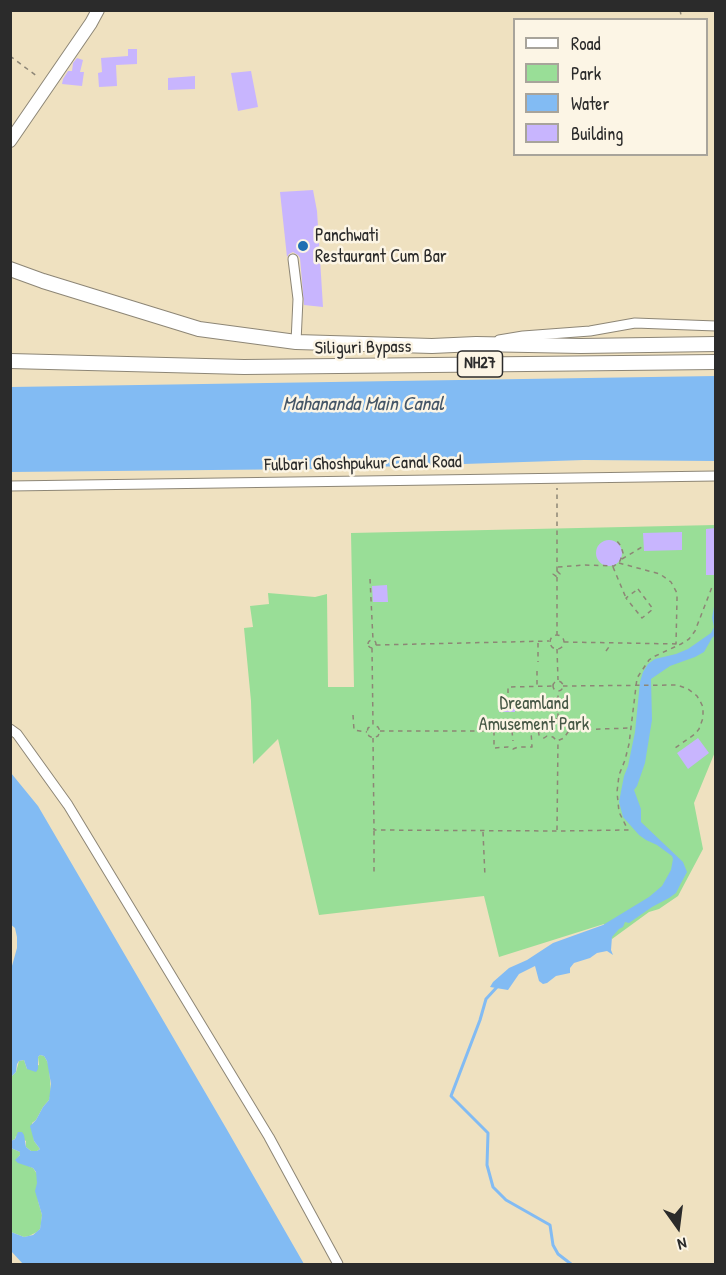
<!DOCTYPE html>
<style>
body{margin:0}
#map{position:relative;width:726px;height:1275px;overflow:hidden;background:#efe1c0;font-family:"Patrick Hand",sans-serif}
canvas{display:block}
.frame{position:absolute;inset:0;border:12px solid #2b2b2b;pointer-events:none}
.legend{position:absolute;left:513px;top:18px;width:195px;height:138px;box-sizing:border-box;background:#fcf5e5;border:2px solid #a8a49b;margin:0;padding:8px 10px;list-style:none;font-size:18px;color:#2b2b2b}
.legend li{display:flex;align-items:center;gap:12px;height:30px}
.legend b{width:30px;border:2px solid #a8a49b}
.north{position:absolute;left:648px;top:1197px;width:60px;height:60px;-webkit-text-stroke:4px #fcf5e5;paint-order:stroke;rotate:166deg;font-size:16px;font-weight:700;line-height:24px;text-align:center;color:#2b2b2b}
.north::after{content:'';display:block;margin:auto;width:21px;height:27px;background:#2b2b2b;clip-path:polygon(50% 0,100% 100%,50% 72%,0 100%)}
</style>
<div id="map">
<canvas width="726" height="1275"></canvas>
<div class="frame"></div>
<ul class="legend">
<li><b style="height:8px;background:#fff"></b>Road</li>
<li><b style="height:16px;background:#99de97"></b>Park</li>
<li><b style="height:16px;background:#82bbf3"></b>Water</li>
<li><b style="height:16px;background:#c8b5fe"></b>Building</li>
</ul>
<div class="north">N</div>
</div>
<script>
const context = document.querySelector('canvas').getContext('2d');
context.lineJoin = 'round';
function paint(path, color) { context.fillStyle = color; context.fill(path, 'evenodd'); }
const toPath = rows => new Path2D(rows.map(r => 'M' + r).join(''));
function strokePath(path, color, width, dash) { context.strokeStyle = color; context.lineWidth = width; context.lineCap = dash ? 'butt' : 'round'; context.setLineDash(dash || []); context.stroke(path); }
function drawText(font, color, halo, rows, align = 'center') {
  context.font = font + ' "Patrick Hand",sans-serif'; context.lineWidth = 5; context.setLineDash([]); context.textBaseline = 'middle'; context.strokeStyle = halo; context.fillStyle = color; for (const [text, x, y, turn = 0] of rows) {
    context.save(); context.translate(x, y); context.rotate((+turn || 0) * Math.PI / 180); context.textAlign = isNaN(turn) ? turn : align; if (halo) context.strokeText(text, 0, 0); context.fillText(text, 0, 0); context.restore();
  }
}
paint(toPath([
 [715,525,716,647,714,651,716,652,715,752,694,803,703,849,678,896,659,909,649,912,612,939,604,924,499,957,484,896,319,915,278,739,253,764,251,701,244,628,253,627,250,606,269,604,268,593,315,597,327,594,328,687,354,687,351,533],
 [40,1055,44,1056,47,1061,49,1067,51,1093,49,1100,43,1107,36,1120,32,1123,34,1141,40,1149,37,1151,31,1151,26,1147,26,1141,16,1136,15,1139,11,1141,11,1077,16,1072,19,1061,24,1060,27,1069,39,1065,38,1057],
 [11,1148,20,1152,20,1155,16,1160,33,1168,37,1174,38,1201,42,1215,41,1224,40,1229,37,1232,29,1236,24,1237,11,1232]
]), '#99de97');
paint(toPath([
 [715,376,715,461,584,460,313,469,11,472,11,387],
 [715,601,715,635,712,638,704,652,695,657,670,666,651,679,652,720,650,732,645,763,637,786,634,790,641,809,641,822,683,862,687,872,680,885,676,893,669,898,652,907,629,923,625,922,623,927,619,929,612,937,611,950,613,955,607,951,597,953,590,958,574,963,570,968,570,973,556,976,547,983,543,984,539,981,535,966,519,974,508,990,490,987,493,982,509,968,527,960,553,943,603,925,649,897,662,886,671,870,673,859,672,856,657,845,646,840,639,835,623,817,619,802,624,776,628,766,635,732,640,682,643,672,648,664,655,659,676,654,688,649,711,633,714,627,712,618],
 [11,773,38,806,226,1128,304,1264,23,1264,11,1251,11,1232,24,1237,33,1235,40,1229,42,1215,35,1191,37,1183,36,1172,33,1168,18,1163,15,1160,20,1155,20,1152,11,1148,11,1141,15,1139,18,1132,22,1132,24,1135,26,1147,31,1151,37,1151,40,1149,34,1141,30,1126,36,1120,43,1107,49,1100,51,1084,47,1061,44,1056,40,1055,38,1057,38,1069,36,1072,27,1069,24,1060,19,1061,17,1064,16,1072,11,1077,10,973,17,948,17,937,15,928,10,924]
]), '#82bbf3');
strokePath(toPath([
 [497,987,486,999,480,1020,451,1096,488,1133,487,1165,493,1187,506,1200,550,1225,553,1245,558,1254,571,1264]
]), '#82bbf3', 3);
paint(toPath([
 [128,49,137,49,137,64,116,65,117,86,99,87,98,73,102,72,101,58,128,56],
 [77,58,83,60,80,72,84,72,82,86,62,84,63,79,68,71,72,71,73,63],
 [251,71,258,107,238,111,231,73],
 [195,76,195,89,168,90,168,78],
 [313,190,317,211,323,307,304,305,300,258,298,255,293,252,289,254,287,257,280,192],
 [716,528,716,575,706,575,706,529],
 [682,532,682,550,644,551,643,533],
 '596 553a13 13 0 1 1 26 0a13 13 0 1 1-26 0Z',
 [387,585,388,602,373,602,372,586],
 [515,698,515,712,499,712,499,699],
 [698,738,709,753,688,769,677,753]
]), '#c8b5fe');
const minor = toPath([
 [293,259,298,299,296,342],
 [499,340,523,336,590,331,635,323,716,326],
 [10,486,716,476],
 [10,729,17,734,68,805,269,1137,338,1264]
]);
const major = toPath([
 [10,141,91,23,98,10]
]);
const highway = toPath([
 [10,269,43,281,199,329,296,342,432,346,476,344,581,346,716,344],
 [10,361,244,367,716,362]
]);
strokePath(minor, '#8d8676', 11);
strokePath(major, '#8d8676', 14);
strokePath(highway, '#8d8676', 16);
strokePath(toPath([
 [680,10,682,20],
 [10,56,38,77],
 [622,559,642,547],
 [619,563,660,574,671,582,677,593,677,599,676,644],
 [558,567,585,565,614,566,620,561,623,553,621,546,616,540],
 [613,567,626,598],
 [557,571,557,488],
 [557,571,560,574,557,577,553,574,557,571],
 [557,577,557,635],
 [370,579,373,640],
 [638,589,653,609,642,618,626,598,638,589],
 '550 642a7 7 0 1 1 14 0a7 7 0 1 1-14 0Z',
 '368 644a4 4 0 1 1 8 0a4 4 0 1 1-8 0Z',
 [564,642,680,644],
 [538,643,538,662],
 [376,645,549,641],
 [372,648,373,725,378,727,380,731,378,736,373,738,369,736,367,732,368,728,373,725],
 [557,649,558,680],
 [606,651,611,644],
 [537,671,537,685],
 '553 686a5 5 0 1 1 10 0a5 5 0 1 1-10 0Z',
 [563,686,677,685,688,689,697,696,700,701,703,707,703,718,699,729,695,734,675,748],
 [508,693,508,687,553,686],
 [353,715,354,730,367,732],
 [558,718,563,721,567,725,568,732,564,738,557,741,553,737,547,736,544,738,539,735,538,729,541,723,550,723,558,718],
 [558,718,558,692],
 [569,730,631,728],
 [380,731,538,731],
 [494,731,494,748,508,747,513,749,518,747,532,747,531,731],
 [512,731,513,741],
 [373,738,374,830,557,831,628,830,619,812,617,792,619,775,625,760,629,744,637,678,649,660,653,657,681,644,689,639,695,631,712,587,716,583],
 [557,830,558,740],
 [374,831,374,875],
 [483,832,485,877]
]), '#8d8676', 1.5, [4.5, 4.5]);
strokePath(minor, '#fff', 9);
strokePath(major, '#fff', 12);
strokePath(highway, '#fff', 14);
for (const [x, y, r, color] of [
 [303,246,6,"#1f6fb2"]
]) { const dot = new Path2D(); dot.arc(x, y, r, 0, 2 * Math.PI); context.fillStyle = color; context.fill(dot); strokePath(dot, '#fcf5e5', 2); }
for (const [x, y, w] of [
 [480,364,45]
]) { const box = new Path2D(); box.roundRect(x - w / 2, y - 13, w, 26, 4.5); context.fillStyle = '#fcf5e5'; context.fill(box); strokePath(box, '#2b2b2b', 1.5); }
drawText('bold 16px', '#2b2b2b', null, [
 ["NH27",480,364]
]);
drawText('18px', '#2b2b2b', '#fcf5e5', [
 ["Panchwati",315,236],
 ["Restaurant Cum Bar",315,257]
], 'left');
drawText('18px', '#2b2b2b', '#fcf5e5', [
 ["Siliguri Bypass",363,348,-1],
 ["Fulbari Ghoshpukur Canal Road",363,464,-1]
]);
drawText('18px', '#465846', '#fcf5e5', [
 ["Dreamland",534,704],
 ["Amusement Park",534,725]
]);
drawText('italic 20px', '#455667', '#fcf5e5', [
 ["Mahananda Main Canal",363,405]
]);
</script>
